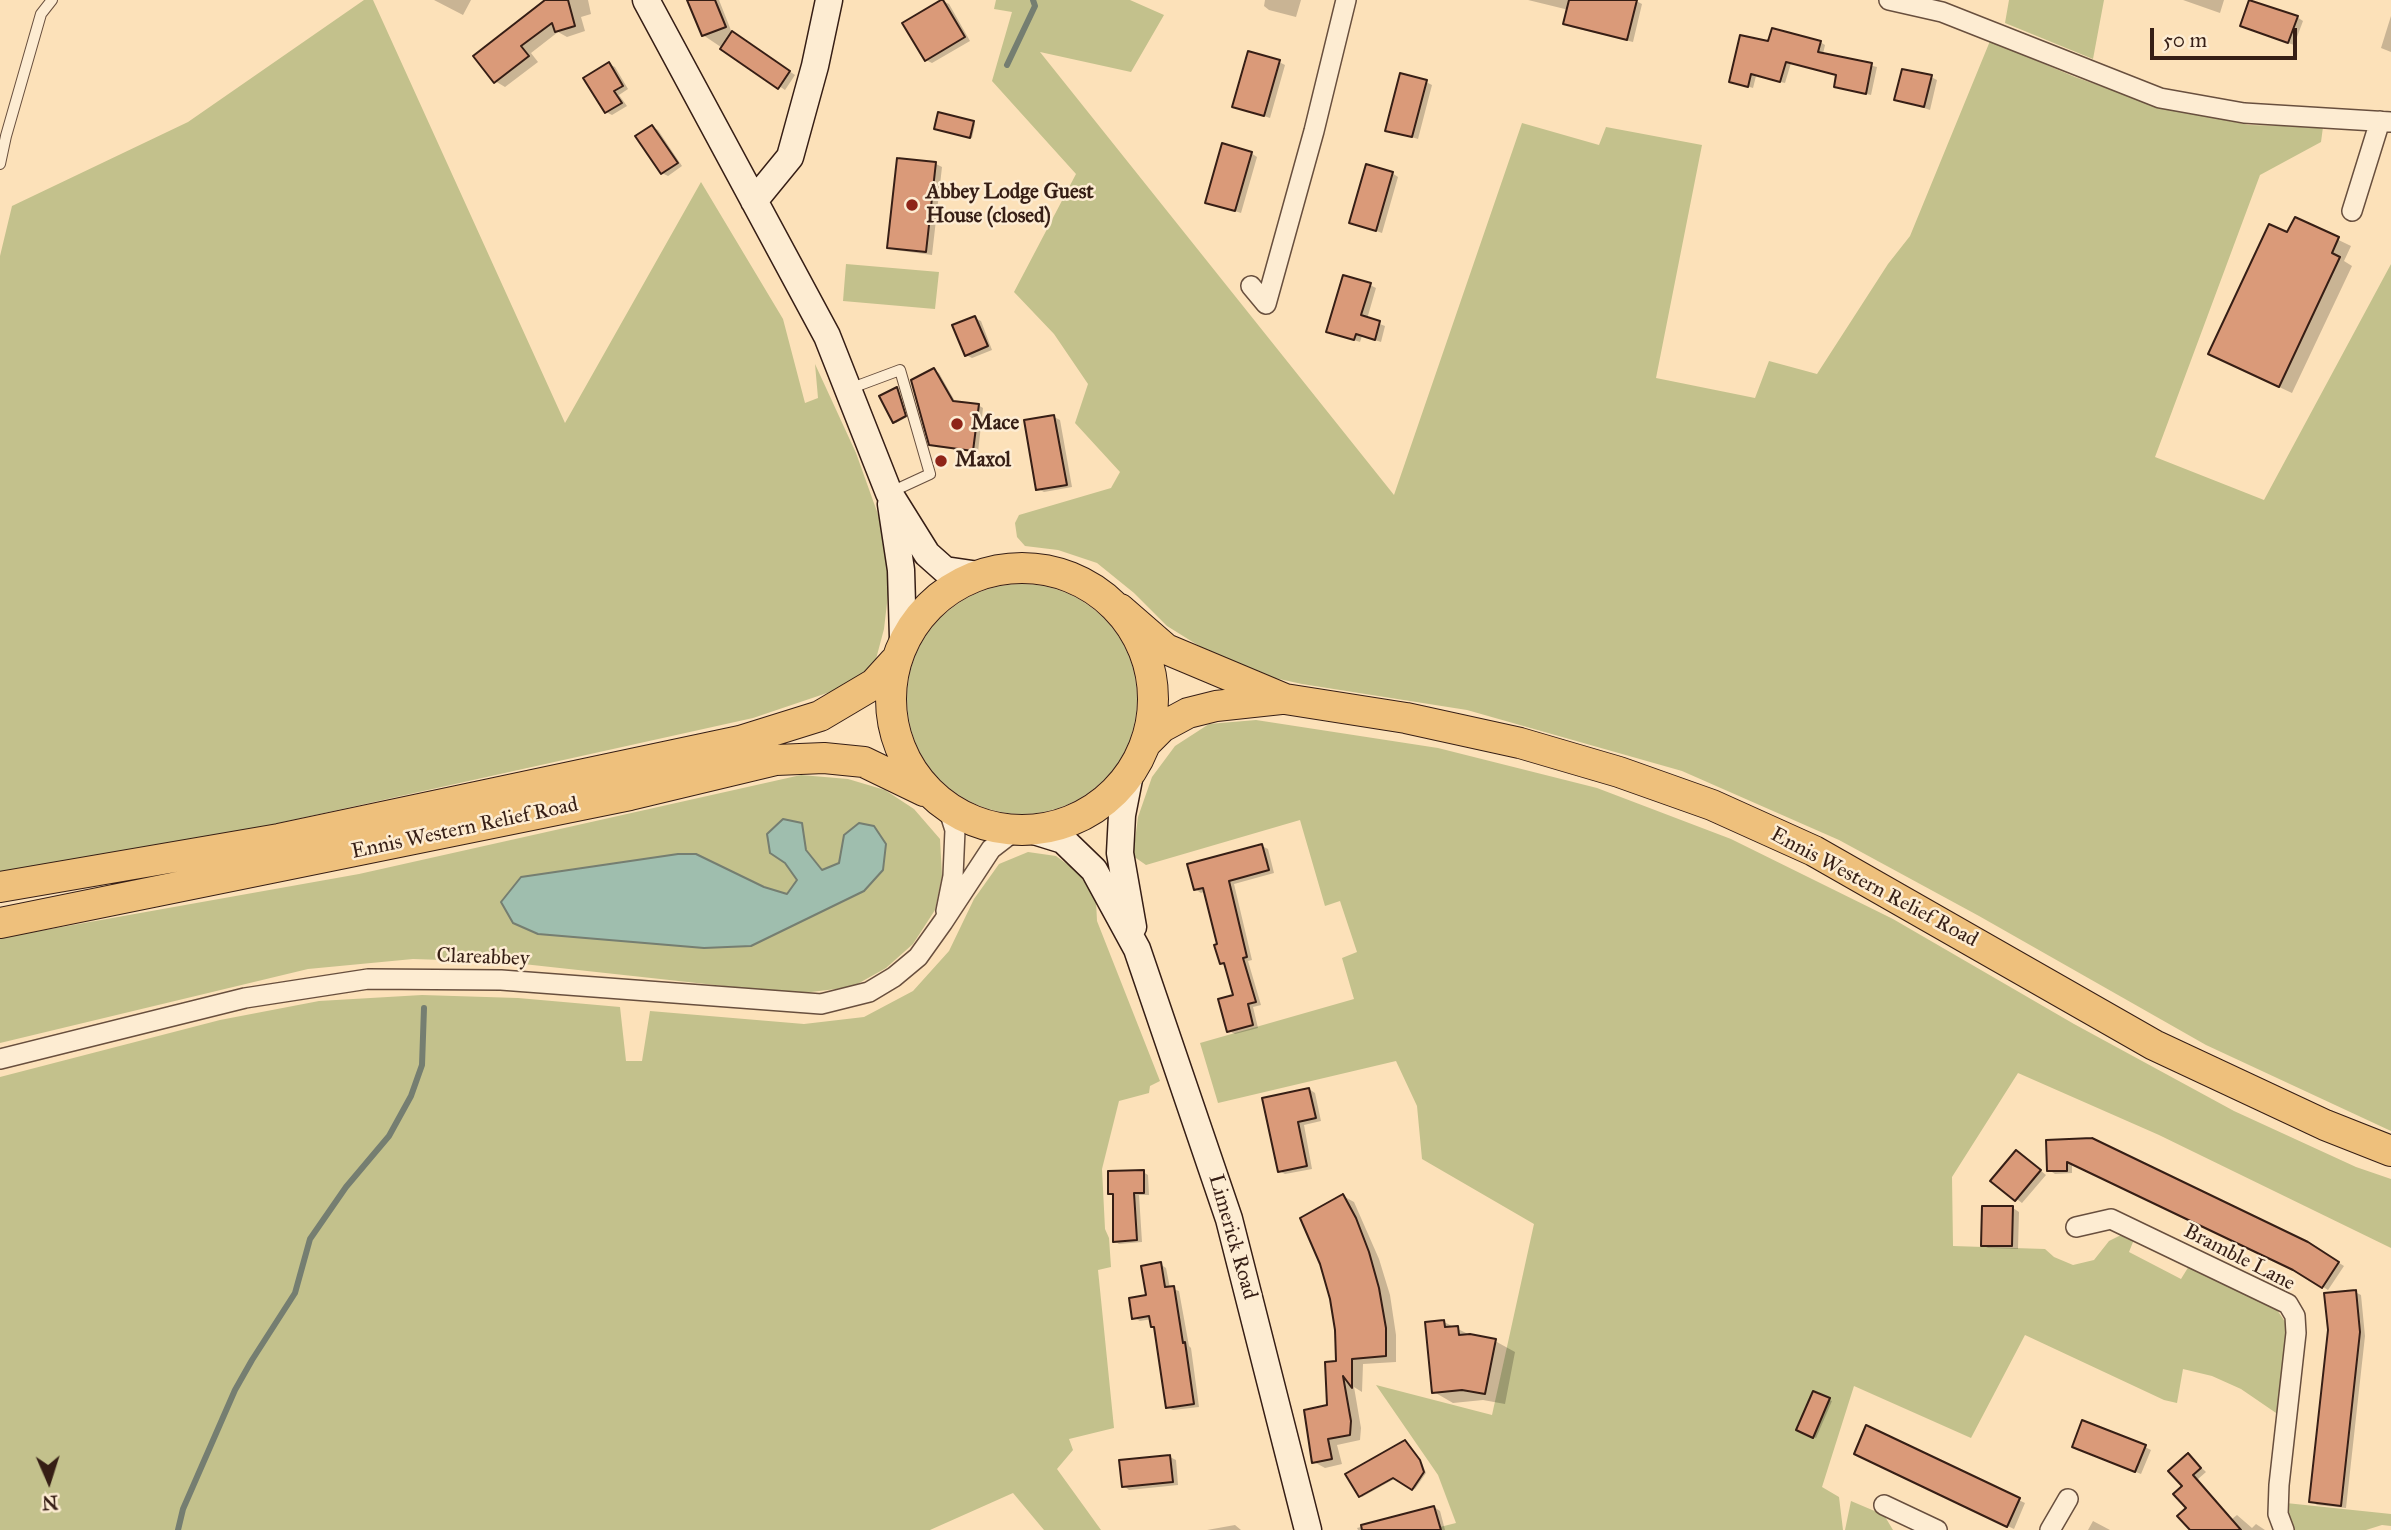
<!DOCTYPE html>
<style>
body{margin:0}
#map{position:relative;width:2391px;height:1530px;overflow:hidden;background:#fce1b9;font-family:"IM FELL Great Primer",serif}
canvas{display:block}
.north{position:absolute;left:14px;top:1446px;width:70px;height:70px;-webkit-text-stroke:5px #fdecd2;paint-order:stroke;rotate:177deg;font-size:19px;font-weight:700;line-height:28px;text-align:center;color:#361e15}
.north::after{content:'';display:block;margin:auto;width:24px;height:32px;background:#361e15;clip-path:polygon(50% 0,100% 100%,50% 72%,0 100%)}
.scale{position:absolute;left:2150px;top:28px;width:147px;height:32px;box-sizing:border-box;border:4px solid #361e15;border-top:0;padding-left:9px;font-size:21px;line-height:24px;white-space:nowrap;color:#361e15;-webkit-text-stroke:5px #fdecd2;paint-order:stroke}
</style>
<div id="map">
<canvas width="2391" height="1530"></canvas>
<div class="north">N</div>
<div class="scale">50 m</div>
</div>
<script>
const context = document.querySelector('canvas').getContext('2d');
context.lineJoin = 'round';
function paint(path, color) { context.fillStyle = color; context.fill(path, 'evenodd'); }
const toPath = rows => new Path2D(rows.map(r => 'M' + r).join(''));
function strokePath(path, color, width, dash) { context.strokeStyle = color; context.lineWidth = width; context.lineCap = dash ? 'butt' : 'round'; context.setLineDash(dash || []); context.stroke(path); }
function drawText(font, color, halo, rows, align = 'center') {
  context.font = font + ' "IM FELL Great Primer",serif'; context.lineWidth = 5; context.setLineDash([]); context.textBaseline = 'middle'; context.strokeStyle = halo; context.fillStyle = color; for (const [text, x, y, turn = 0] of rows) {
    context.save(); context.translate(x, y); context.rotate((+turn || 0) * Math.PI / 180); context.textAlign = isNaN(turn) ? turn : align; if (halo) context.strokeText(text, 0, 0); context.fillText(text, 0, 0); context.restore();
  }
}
paint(toPath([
 [364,0,373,0,565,423,701,182,783,319,805,403,818,398,815,364,856,453,880,520,890,577,884,629,876,659,858,678,830,692,753,718,270,825,0,872,0,256,12,206,188,122],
 [996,0,1130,0,1164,15,1131,72,1040,52,1394,495,1522,123,1599,145,1606,127,1702,145,1656,378,1755,398,1769,361,1817,374,1888,264,1910,236,1990,41,2075,77,2160,107,2249,125,2323,127,2321,142,2260,175,2155,457,2264,500,2391,264,2391,1131,2206,1045,1979,916,1839,840,1682,771,1467,710,1302,684,1256,674,1212,654,1167,626,1134,593,1097,563,1058,550,1025,546,1017,537,1015,523,1019,515,1111,488,1120,472,1075,423,1088,384,1054,334,1014,292,1076,174,992,81,1012,12,994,9],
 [2009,0,2104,0,2093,59,2005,23],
 [846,264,939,272,935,309,843,301],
 '907 699a115 115 0 1 1 230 0a115 115 0 1 1-230 0Z',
 [1256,720,1438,748,1597,788,1731,839,1893,919,2074,1024,2234,1111,2356,1167,2391,1179,2391,1248,2159,1135,2018,1073,1952,1177,1953,1246,2045,1249,2054,1257,2073,1265,2094,1260,2109,1241,2125,1233,2135,1237,2129,1252,2181,1279,2189,1266,2277,1310,2286,1323,2288,1335,2279,1415,2241,1389,2212,1376,2183,1369,2177,1403,2164,1400,2025,1335,1971,1438,1854,1386,1822,1487,1839,1497,1843,1530,1441,1530,1440,1527,1456,1523,1438,1475,1376,1385,1492,1415,1534,1224,1422,1159,1417,1106,1396,1061,1218,1103,1200,1043,1354,999,1342,958,1357,952,1340,901,1325,906,1300,820,1146,865,1133,856,1138,817,1152,777,1175,746,1209,724],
 [801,775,848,779,885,790,914,809,940,839,942,875,935,910,913,944,886,968,852,987,811,992,779,992,505,962,413,959,308,969,0,1043,0,938,359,874],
 [1028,852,1056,856,1078,872,1096,901,1097,921,1160,1081,1150,1086,1149,1093,1119,1101,1102,1169,1105,1229,1109,1238,1111,1267,1098,1270,1114,1428,1069,1439,1073,1450,1057,1469,1101,1530,1044,1530,1013,1493,930,1530,0,1530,0,1077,220,1020,319,1001,422,995,518,998,620,1007,626,1061,642,1061,650,1011,804,1024,864,1017,913,991,949,951,974,899,999,864],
 [1851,1501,1884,1515,1893,1530,1845,1530],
 [2286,1503,2391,1514,2391,1526,2382,1525,2366,1530,2293,1530,2286,1510]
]), '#c3c18c');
const water = toPath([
 [783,819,802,823,806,850,822,870,839,863,844,835,859,823,874,826,886,844,883,870,864,891,751,946,704,948,538,934,513,923,501,902,521,877,678,854,696,854,764,887,787,894,797,880,785,863,770,853,767,834,783,819]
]);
paint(water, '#9fbeae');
strokePath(water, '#757e71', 2);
paint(toPath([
 [434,0,471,0,463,15],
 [552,0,588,0,591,14,581,17,585,31,567,37,558,32,531,53,538,62,505,87,495,81],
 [689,0,719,0,732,33,795,75,785,90,703,35],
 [1265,0,1301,0,1296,17,1269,10,1264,6],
 [1528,0,1634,0,1642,4,1633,42,1571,27,1565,23,1569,10],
 [2183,0,2224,0,2220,13],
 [943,1,949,4,970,41,932,63,926,60],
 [2391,16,2391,52,2381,48],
 [2297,17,2303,21,2294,45,2248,29],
 [1820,42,1825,45,1823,54,1877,67,1871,95,1836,87,1838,76,1791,63,1785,83,1756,76,1753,88,1731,81,1770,43],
 [1279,62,1285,65,1270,118,1234,106],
 [609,64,615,67,628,89,619,95,627,106,612,115,606,112],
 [1931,77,1937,80,1930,110,1896,99],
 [1426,82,1432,85,1418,139,1387,130],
 [973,122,975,124,972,138,938,130],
 [652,127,658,130,682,166,668,176,662,173],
 [1251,153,1257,157,1241,213,1207,202],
 [936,164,942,167,932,255,895,250,889,247],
 [1392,173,1398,177,1382,233,1351,222],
 [2295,219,2351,246,2344,261,2352,266,2292,393,2223,361],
 [1370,285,1376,288,1367,319,1385,326,1381,342,1362,336,1360,342,1328,332],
 [975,318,981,321,992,350,972,358,966,355],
 [934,370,939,373,956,403,978,405,983,408,978,452,936,447,931,444],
 [897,389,907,417,896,423,894,421],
 [1054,417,1060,420,1072,487,1044,492,1038,489],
 [1262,846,1268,849,1274,873,1234,884,1252,960,1248,961,1261,1005,1253,1007,1258,1028,1235,1034,1229,1031,1236,996,1227,967,1221,963,1219,945,1206,891,1201,893,1195,889],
 [1309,1089,1315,1093,1321,1121,1304,1125,1312,1169,1285,1174,1279,1171],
 [2048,1141,2307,1243,2344,1266,2328,1290,2299,1271,2072,1163,2072,1173,2055,1174,2049,1170],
 [2023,1156,2046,1175,2022,1203,1993,1181],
 [1143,1172,1148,1175,1149,1195,1139,1195,1142,1242,1119,1244,1114,1241,1115,1196,1110,1193],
 [1343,1196,1354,1202,1379,1259,1390,1295,1396,1335,1396,1362,1363,1364,1362,1392,1354,1387,1361,1428,1360,1440,1337,1445,1342,1464,1325,1468,1314,1462,1338,1363],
 [2013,1208,2019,1212,2018,1249,1988,1248,1982,1245],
 [1160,1264,1166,1268,1170,1288,1179,1291,1189,1346,1191,1348,1199,1407,1173,1410,1167,1407,1156,1328,1152,1319,1140,1321,1134,1318,1148,1296],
 [2355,1292,2361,1295,2365,1336,2346,1508,2317,1505,2311,1501],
 [1444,1322,1474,1337,1495,1341,1515,1352,1505,1404,1483,1400,1453,1403,1434,1392],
 [1814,1393,1832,1401,1816,1438,1798,1429],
 [1867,1428,2025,1503,2014,1529,1862,1456],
 [1408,1444,1422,1463,1426,1473,1415,1489,1396,1478,1362,1497,1360,1496],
 [2145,1447,2151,1450,2141,1474,2080,1450],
 [2188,1455,2206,1472,2198,1479,2232,1519,2237,1515,2252,1528,2256,1524,2265,1530,2194,1530,2184,1486],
 [1170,1457,1176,1460,1178,1485,1129,1490,1124,1486],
 [1434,1507,1440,1511,1445,1530,1358,1530,1357,1528],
 [2093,1521,2110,1530,2088,1530],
 [1235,1525,1241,1530,1207,1530]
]), '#0003');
strokePath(toPath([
 [1007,65,1035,6,1033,0],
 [178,1530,183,1509,235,1390,252,1360,295,1293,310,1239,346,1187,389,1136,411,1096,422,1065,424,1008]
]), '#757e71', 6);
const building = toPath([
 [545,0,568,0,575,26,555,32,552,23,521,46,529,56,494,83,473,56,545,0],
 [687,0,715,0,726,27,702,36,687,0],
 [941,0,943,0,965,37,925,61,902,23,941,0],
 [1569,0,1637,0,1627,40,1563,24,1569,0],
 [2249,0,2298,16,2288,43,2240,26,2249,0],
 [1772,28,1821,41,1818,52,1872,63,1866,94,1834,87,1836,75,1786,62,1780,82,1751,74,1748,87,1729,82,1740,35,1768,41,1772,28],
 [732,31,790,71,778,89,720,49,732,31],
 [1248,51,1280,60,1264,116,1232,107,1248,51],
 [609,62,623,86,614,91,622,103,605,113,583,78,609,62],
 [1902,69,1932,75,1924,107,1894,100,1902,69],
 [1400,73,1427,80,1412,137,1385,131,1400,73],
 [938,112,974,121,970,138,934,129,938,112],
 [652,125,678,163,661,174,635,136,652,125],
 [1222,143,1252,152,1235,211,1205,203,1222,143],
 [897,158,936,162,926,252,887,248,897,158],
 [1366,164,1393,172,1376,231,1349,223,1366,164],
 [2295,217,2339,237,2332,253,2340,257,2279,387,2208,354,2269,224,2287,232,2295,217],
 [1343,275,1371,283,1361,315,1380,321,1375,340,1356,334,1354,340,1326,332,1343,275],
 [975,316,988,346,965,356,952,325,975,316],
 [934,368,953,401,979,404,973,451,929,445,911,380,934,368],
 [897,387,906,416,893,423,879,396,897,387],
 [1054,415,1067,485,1036,490,1024,420,1054,415],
 [1262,844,1269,870,1229,881,1247,957,1243,958,1256,1002,1248,1004,1253,1025,1227,1032,1218,999,1233,995,1224,963,1220,964,1214,945,1217,944,1203,888,1194,890,1187,864,1262,844],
 [1309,1088,1316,1118,1298,1122,1307,1166,1278,1172,1262,1098,1309,1088],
 [2092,1138,2308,1242,2339,1262,2322,1288,2293,1270,2067,1162,2067,1171,2047,1171,2046,1140,2092,1138],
 [2016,1150,2041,1170,2015,1201,1990,1181,2016,1150],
 [1144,1170,1144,1193,1134,1193,1137,1240,1113,1242,1113,1194,1108,1194,1108,1171,1144,1170],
 [1343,1194,1356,1218,1369,1252,1379,1288,1386,1328,1386,1356,1352,1359,1352,1388,1343,1376,1351,1421,1350,1435,1328,1439,1332,1459,1312,1463,1304,1410,1327,1405,1325,1362,1336,1361,1335,1330,1330,1299,1320,1264,1300,1218,1343,1194],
 [1982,1206,2013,1206,2012,1246,1981,1246,1982,1206],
 [1161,1262,1165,1287,1174,1286,1183,1343,1185,1342,1194,1404,1166,1408,1154,1327,1151,1327,1149,1316,1132,1319,1129,1298,1146,1295,1141,1266,1161,1262],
 [2356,1290,2360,1332,2341,1506,2309,1502,2328,1330,2324,1293,2356,1290],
 [1444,1320,1445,1327,1458,1326,1459,1335,1470,1334,1496,1339,1485,1394,1462,1390,1432,1393,1425,1322,1444,1320],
 [1813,1391,1830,1398,1813,1438,1796,1430,1813,1391],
 [2082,1420,2146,1445,2135,1472,2072,1447,2082,1420],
 [1866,1425,2020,1498,2007,1527,1854,1454,1866,1425],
 [1405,1440,1420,1460,1424,1472,1412,1490,1393,1478,1359,1497,1345,1474,1405,1440],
 [2188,1453,2201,1468,2193,1475,2241,1530,2190,1530,2177,1516,2186,1508,2173,1494,2182,1486,2168,1471,2188,1453],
 [1170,1455,1173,1482,1122,1487,1119,1460,1170,1455],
 [1434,1506,1441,1530,1362,1530,1361,1525,1434,1506]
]);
paint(building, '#da9a79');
strokePath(building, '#361e15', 2);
const lane = toPath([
 [0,164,6,136,41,14,52,0],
 [849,389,900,370,930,474,891,492]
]);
const street = toPath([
 [1889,0,1942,12,2160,98,2244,113,2391,122],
 [2352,211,2380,121],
 [1251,286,1266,304,1314,131,1346,0],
 [946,911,953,876,955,830,949,811],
 [0,1059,245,998,368,979,501,980,821,1004,869,992,894,977,918,957,943,922,991,849,1013,832],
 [2076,1227,2111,1219,2288,1304,2295,1316,2296,1333,2279,1485,2278,1514,2284,1530],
 [1884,1505,1937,1530],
 [2050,1530,2068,1499]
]);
const secondary = toPath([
 [646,0,827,336,889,493,927,554,945,570,979,575],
 [754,201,790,157,815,66,829,0],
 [891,504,901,570,903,638],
 [1130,774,1122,815,1120,853,1133,927],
 [1034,831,1063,840,1094,870,1137,949,1229,1219,1308,1530]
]);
const primary = toPath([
 '891 699a131 131 0 1 1 262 0a131 131 0 1 1-262 0Z',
 [1120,609,1166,649,1285,699,1406,718,1520,743,1619,772,1712,805,1814,851,2154,1045,2325,1125,2391,1151],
 [1147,742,1162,727,1188,713,1216,706,1281,699],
 [0,887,279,839,740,741,820,716,874,684,894,662],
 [0,923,630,795,776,760,824,758,864,762,924,791]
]);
strokePath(lane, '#684f3e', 12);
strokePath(street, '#684f3e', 22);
strokePath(secondary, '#361e15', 29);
strokePath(primary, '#361e15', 32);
strokePath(lane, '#fdecd2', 10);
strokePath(street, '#fdecd2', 19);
strokePath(secondary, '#fdecd2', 26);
strokePath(primary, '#eec07c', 30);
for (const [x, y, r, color] of [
 [912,205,7,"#8f2418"],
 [957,424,7,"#8f2418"],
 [941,461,7,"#8f2418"]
]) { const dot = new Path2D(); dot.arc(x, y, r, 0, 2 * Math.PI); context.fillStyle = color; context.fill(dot); strokePath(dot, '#fdecd2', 2.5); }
drawText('bold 21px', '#361e15', '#fdecd2', [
 ["Abbey Lodge Guest",926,193],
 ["House (closed)",926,217],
 ["Mace",971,424],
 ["Maxol",955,461]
], 'left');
drawText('21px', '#361e15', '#fdecd2', [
 ["Ennis Western Relief Road",465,829,-12],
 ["Ennis Western Relief Road",1874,888,28],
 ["Clareabbey",483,958,2],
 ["Limerick Road",1232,1237,74],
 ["Bramble Lane",2239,1258,27]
]);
</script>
